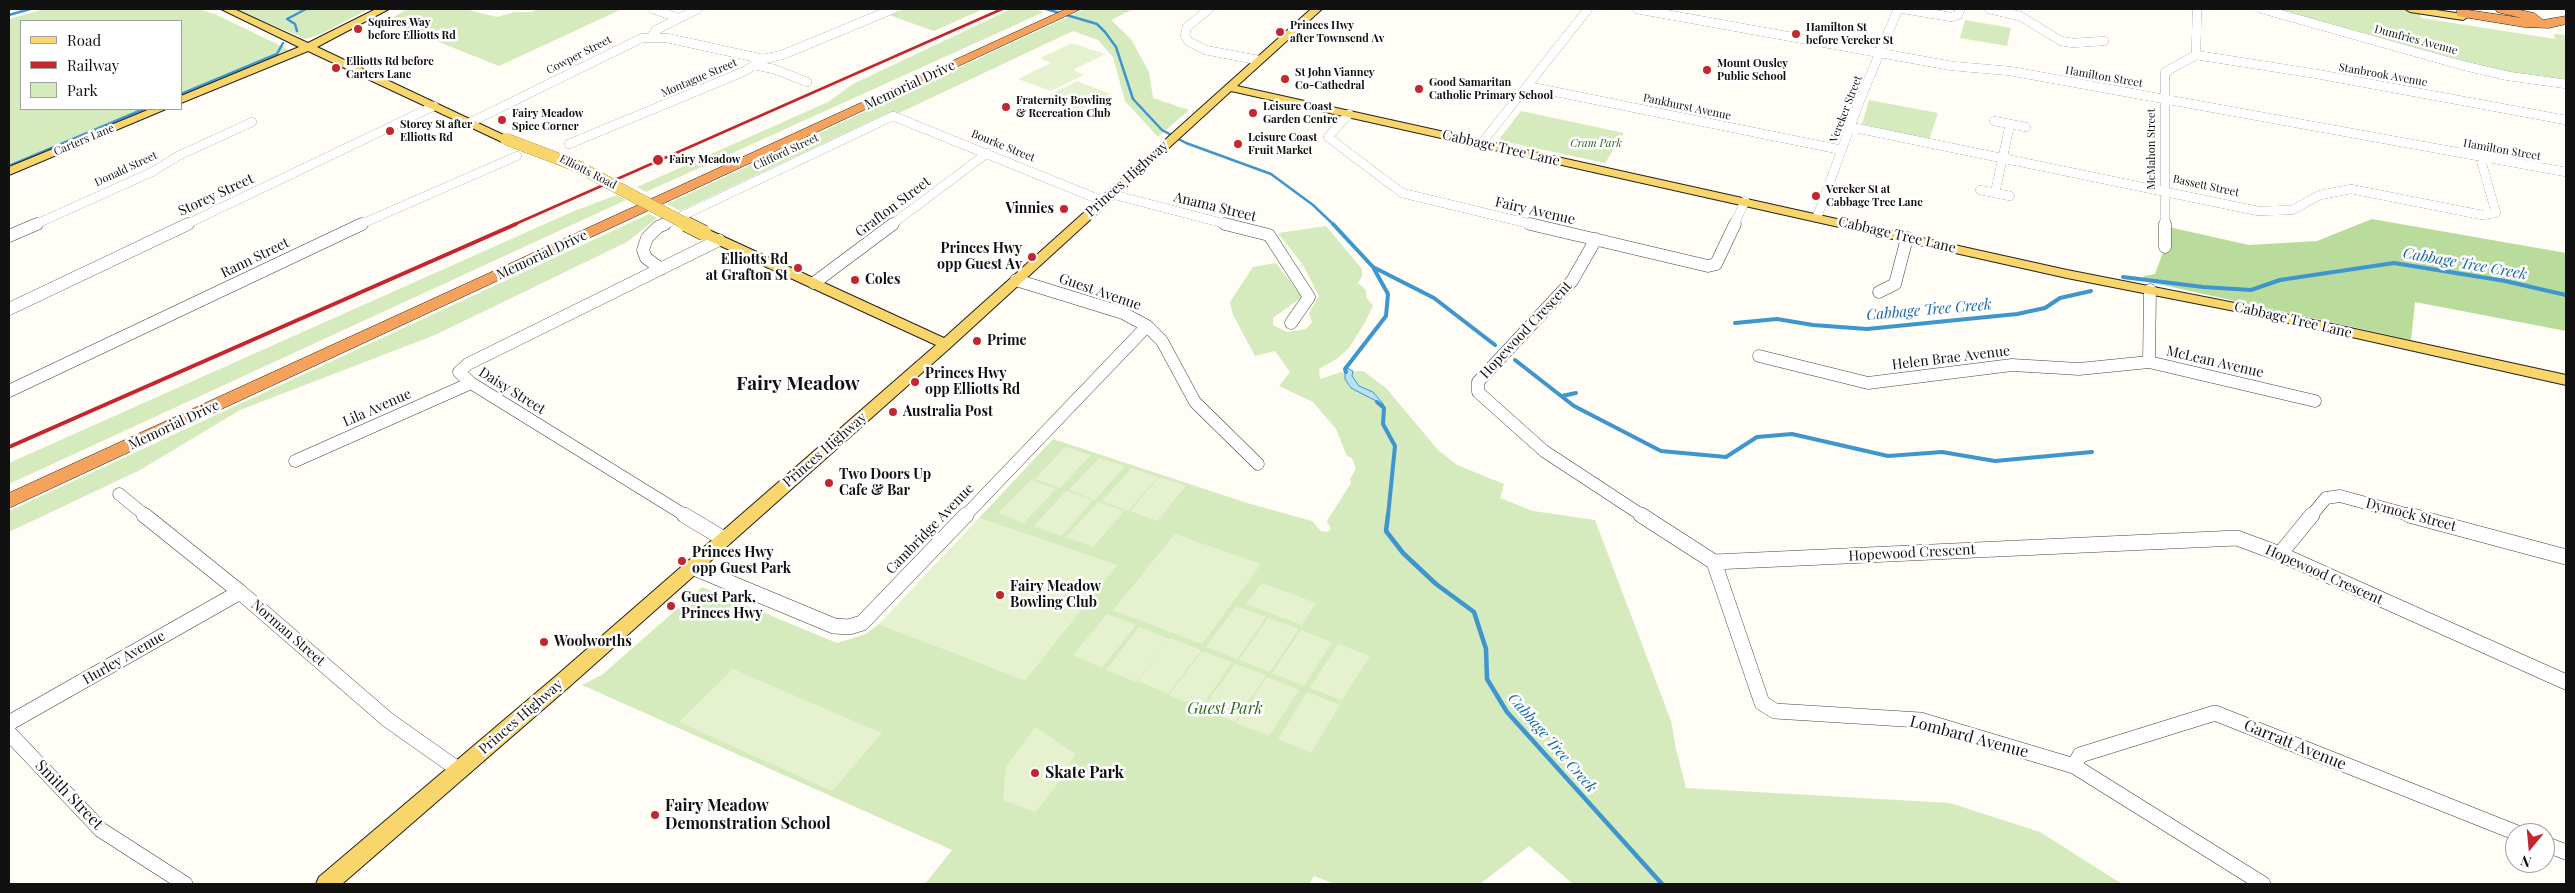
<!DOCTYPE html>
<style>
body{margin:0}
#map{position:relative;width:2575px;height:893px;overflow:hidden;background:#fffdf5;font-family:"Playfair Display",serif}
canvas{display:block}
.frame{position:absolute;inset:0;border:10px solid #111;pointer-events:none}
.legend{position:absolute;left:20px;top:20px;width:162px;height:90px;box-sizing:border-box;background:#fff;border:1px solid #a0a0a0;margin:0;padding:6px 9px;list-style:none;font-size:15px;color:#111}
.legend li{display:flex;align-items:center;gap:10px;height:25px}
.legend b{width:25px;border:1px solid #a0a0a0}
.north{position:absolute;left:2505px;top:823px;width:50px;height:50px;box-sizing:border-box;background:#fff;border:1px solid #a0a0a0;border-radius:50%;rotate:197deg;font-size:14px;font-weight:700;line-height:20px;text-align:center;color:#111}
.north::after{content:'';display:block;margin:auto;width:18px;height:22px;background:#c4262e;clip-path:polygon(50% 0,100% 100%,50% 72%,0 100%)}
</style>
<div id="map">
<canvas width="2575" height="893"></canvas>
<div class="frame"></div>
<ul class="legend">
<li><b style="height:6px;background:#f9d66b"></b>Road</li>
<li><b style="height:6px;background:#c4262e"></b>Railway</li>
<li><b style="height:14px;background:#d5ebbd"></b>Park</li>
</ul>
<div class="north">N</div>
</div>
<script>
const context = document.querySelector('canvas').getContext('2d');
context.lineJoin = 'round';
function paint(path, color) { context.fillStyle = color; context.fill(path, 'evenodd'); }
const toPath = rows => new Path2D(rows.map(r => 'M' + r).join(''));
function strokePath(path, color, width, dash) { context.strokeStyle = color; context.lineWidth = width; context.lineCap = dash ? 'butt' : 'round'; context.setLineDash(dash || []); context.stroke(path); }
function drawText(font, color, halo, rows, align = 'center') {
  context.font = font + ' "Playfair Display",serif'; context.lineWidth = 5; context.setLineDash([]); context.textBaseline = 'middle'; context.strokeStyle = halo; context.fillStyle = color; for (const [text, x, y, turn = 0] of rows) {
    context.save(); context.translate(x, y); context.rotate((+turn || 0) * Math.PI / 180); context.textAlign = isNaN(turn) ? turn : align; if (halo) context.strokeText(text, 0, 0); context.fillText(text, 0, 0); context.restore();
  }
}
paint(toPath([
 [44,9,199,9,217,15,289,50,278,56,181,96,181,21,21,21,21,109,151,109,9,168,9,19],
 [234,9,369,9,319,35,306,39],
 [408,9,465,9,497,17,514,12,531,12,539,9,622,9,499,66,386,21],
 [905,9,983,9,934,31,889,15],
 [1011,9,1034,9,1044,12,646,192,637,187,828,102,853,84],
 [1085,9,1133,9,1111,20,1131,39,1149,72,1153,98,1189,110,1158,137,1125,101,1113,57,1098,40,1073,31,899,113,886,114,680,211,667,204],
 [2277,9,2400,9,2419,12,2421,18,2555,39,2554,34,2566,35,2566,81,2540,78,2486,67],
 [1965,20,2011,28,2007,46,1960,38],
 [1869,100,1938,113,1929,140,1862,124],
 [1521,111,1624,133,1605,163,1502,141,1500,138],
 [617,195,626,200,9,484,9,463,574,211],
 [649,214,657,218,627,242,435,335,240,410,140,470,9,532,9,511],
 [1326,226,1362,269,1362,276,1358,283,1366,290,1366,297,1373,306,1364,324,1349,348,1338,358,1319,369,1320,379,1341,372,1363,371,1386,388,1438,450,1457,465,1504,484,1500,498,1533,511,1595,520,1671,721,1676,749,1686,788,1950,803,2040,832,2122,884,1573,884,1529,846,1480,884,1335,884,1314,876,1309,884,925,884,952,850,582,685,603,674,702,587,837,643,866,634,879,624,1025,680,1116,565,979,518,1053,439,1247,503,1312,521,1321,531,1328,532,1331,529,1327,521,1351,483,1350,479,1356,469,1352,458,1347,456,1336,429,1313,402,1279,386,1290,372,1275,351,1255,356,1233,315,1230,302,1253,267,1276,263,1302,297,1273,318,1273,325,1287,332,1306,329,1312,322,1309,313,1319,296,1303,265,1278,233]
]), '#d5ebbd');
paint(toPath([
 [2372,219,2566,253,2566,331,2415,302,2411,340,2145,281,2144,276,2155,274,2165,247,2164,226,2249,245,2317,241]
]), '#b9dc9c');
paint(toPath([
 [1072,43,1105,54,1073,70,1084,75,1051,91,1018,79,1051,63,1040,58],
 [1077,81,1111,94,1078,111,1044,98],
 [1065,447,1091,455,1060,488,1035,479],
 [1099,458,1125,466,1095,500,1069,490],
 [1132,468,1158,477,1128,511,1102,501],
 [1159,477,1186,486,1157,521,1130,511],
 [1031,480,1056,489,1024,523,998,513],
 [1066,491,1093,500,1061,536,1034,526],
 [1098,502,1124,511,1093,547,1066,537],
 [979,518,1117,565,1025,680,879,624],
 [1175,534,1261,564,1202,644,1113,610],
 [1262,583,1316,603,1302,625,1246,604],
 [1236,606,1266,617,1237,659,1206,647],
 [1107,614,1136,625,1102,668,1073,655],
 [1268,618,1299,629,1270,672,1239,660],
 [1139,627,1169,639,1136,682,1106,670],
 [1301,630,1332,642,1304,686,1272,673],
 [1170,638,1201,650,1168,694,1138,681],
 [1338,644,1370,656,1342,700,1310,688],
 [1202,651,1232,662,1201,708,1169,695],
 [1235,664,1266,675,1235,722,1203,708],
 [733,669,821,707,882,733,832,791,679,722],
 [1267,677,1299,690,1269,736,1236,723],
 [1307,692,1340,705,1311,753,1278,739],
 [1035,727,1075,754,1062,779,1035,812,1003,800,1006,767]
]), '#e6f2cf');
const water = toPath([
 [1345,367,1353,371,1352,376,1359,386,1373,392,1384,405,1351,388,1345,379,1345,367]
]);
paint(water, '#b9e0f7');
strokePath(water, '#3f96cf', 1);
strokePath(toPath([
 [1046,9,1097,24,1105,32,1116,47,1133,99,1162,130,1186,143,1271,174,1313,205,1334,225],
 [9,15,30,9],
 [297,31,295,24,287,19,306,9],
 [181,94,277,54,283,43],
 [9,166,144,109]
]), '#3f96cf', 2.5);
strokePath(toPath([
 [1333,224,1373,267,1388,294,1386,316,1345,369,1346,372],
 [1373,267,1434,298,1495,345],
 [2123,277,2203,287,2251,290,2280,280,2394,263,2505,281,2566,295],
 [1735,323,1777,319,1813,325,1867,329,2017,314,2045,308,2060,298,2091,291],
 [1515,360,1574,406,1661,451,1726,457,1757,437,1792,434,1888,456,1942,452,1995,461,2092,452],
 [1562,396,1576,393],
 [1377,402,1384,408,1383,424,1395,446,1388,516]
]), '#3f96cf', 4);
strokePath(toPath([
 [1388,515,1386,531,1403,553,1436,584,1474,612,1486,649,1487,679,1507,712,1662,884]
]), '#3f96cf', 4.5);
const minorFar2 = toPath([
 [653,9,678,18],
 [1209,9,1187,27,1185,35,1188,41,1205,50,1258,60],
 [1637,9,1952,66,2010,71,2566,172],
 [1904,9,1951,17,1958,15,1960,9],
 [1989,9,2020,16,2061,41,2073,43,2104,41],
 [2262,9,2461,65,2508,76,2566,84],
 [651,37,656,30,698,9],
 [2196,55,2317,74,2566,120],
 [754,65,774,69,807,82],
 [1527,86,1842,150],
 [1349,114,1328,137,1402,193,1535,225],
 [469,123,642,38,667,38,763,59],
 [2010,124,2026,127],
 [1851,127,2258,211,2292,210,2320,195,2351,189,2482,215,2496,213,2480,157],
 [569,144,745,71,763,59,782,55,893,9],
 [1481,144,1588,9],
 [1980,190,1995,193,2010,124,1994,121],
 [1995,193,2010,196],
 [1111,194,1230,225],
 [1817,217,1860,100,1898,9],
 [34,225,152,172,178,156,252,122],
 [185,225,434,106],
 [359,225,517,156],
 [663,225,893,116,1103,201],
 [891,225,987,153],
 [1734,225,1745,201],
 [2165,225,2165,72,2196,55,2197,9]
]);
const minorFar1 = toPath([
 [1225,224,1269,235,1309,297,1291,323],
 [1530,224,1708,266,1716,264,1735,224],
 [2165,224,2165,247],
 [9,236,37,224],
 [1596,239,1572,281,1478,382,1478,392,1544,451,1643,516],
 [661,269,646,258,643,250,647,238,658,227,665,224],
 [1016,280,1123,313,1147,326,1162,341,1195,402,1258,464],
 [814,283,893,224],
 [2150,290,2149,362,2315,401],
 [1879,292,1895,284,1907,238],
 [9,309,188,224],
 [1759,356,1868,383,2012,365,2079,369,2149,362],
 [9,391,362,224],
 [295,461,471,383],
 [119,494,146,516],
 [686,516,471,383,459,372,468,364,719,240],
 [965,516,1147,326],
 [2311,516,2326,498,2340,496,2413,516]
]);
const minor = toPath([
 [144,515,240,592,388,720,459,770],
 [684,515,724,539],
 [1641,515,1714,562,2237,538,2280,554,2566,682],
 [2409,515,2566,557],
 [2280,554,2312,515],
 [1714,562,1762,703,1775,711,1920,720,2074,766,2263,884],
 [692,567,834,626,849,627,862,623,966,515],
 [9,723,240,592],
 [9,733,101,830,185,884],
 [2074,766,2080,755,2215,713,2517,833],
 [2545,844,2566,852]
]);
const major = toPath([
 [221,9,234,9,308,43,376,9,389,9,317,47,512,139,506,143,502,142,308,51,181,103,181,96,299,47,221,9],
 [1311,9,1322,9,1237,86,2067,270,2240,304,2566,375,2566,385,2240,312,2067,278,1231,91,951,347,570,686,342,884,316,884,319,877,556,676,936,345,699,236,697,233,699,230,709,230,944,338,1311,9],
 [2405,9,2429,9,2463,14,2468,17,2463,20,2410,12,2405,9],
 [150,109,166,109,9,175,9,167,150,109]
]);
const highway = toPath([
 [1066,9,1081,9,9,508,9,493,1066,9],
 [2461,9,2522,18,2497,12,2495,9,2515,9,2534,13,2543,20,2566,16,2566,24,2549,28,2524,27,2457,16,2457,10,2461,9]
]);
strokePath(minorFar2, '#444', 9);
strokePath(minorFar1, '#444', 13);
strokePath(minor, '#444', 16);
strokePath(major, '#222', 2);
strokePath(highway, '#222', 1);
strokePath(minorFar2, '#fff', 9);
strokePath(minorFar1, '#fff', 12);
strokePath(minor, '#fff', 15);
paint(major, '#f9d66b');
paint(highway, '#f5a25d');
strokePath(toPath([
 [513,225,1002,9]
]), '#c4262e', 2.5);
strokePath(toPath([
 [9,447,516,224]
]), '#c4262e', 4);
const majorBridgeFar1 = toPath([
 [506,139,577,166,688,225]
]);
const majorBridge = toPath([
 [686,224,704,233]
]);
strokePath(majorBridgeFar1, '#222', 12, []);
strokePath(majorBridge, '#222', 16, []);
strokePath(majorBridgeFar1, '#f9d66b', 12);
strokePath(majorBridge, '#f9d66b', 15);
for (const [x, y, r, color] of [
 [358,29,5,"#c4262e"],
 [1280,32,5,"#c4262e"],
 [1796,34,5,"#c4262e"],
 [336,68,5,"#c4262e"],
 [1707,70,5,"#c4262e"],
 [1285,79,5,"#c4262e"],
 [1419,89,5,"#c4262e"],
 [1006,107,5,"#c4262e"],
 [1253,113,5,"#c4262e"],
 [502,120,5,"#c4262e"],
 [390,131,5,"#c4262e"],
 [1238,144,5,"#c4262e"],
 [658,160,6,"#c4262e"],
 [1816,196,5,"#c4262e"],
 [1064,209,5,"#c4262e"],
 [1032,257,5,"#c4262e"],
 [798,268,5,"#c4262e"],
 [855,280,5,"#c4262e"],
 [977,341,5,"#c4262e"],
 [915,382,5,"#c4262e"],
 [893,412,5,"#c4262e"],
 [829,483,5,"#c4262e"],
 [682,561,5,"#c4262e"],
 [1000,595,5,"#c4262e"],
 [671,606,5,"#c4262e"],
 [544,642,5,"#c4262e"],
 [1035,773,5,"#c4262e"],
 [655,815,5,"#c4262e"]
]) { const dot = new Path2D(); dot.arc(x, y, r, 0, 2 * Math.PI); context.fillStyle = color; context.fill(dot); strokePath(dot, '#fff', 2); }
drawText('bold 11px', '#111', '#fff', [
 ["Squires Way",368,23],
 ["before Elliotts Rd",368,36],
 ["Princes Hwy",1290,26],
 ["after Townsend Av",1290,39],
 ["Hamilton St",1806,28],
 ["before Vereker St",1806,41],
 ["Elliotts Rd before",346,62],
 ["Carters Lane",346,75],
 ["Mount Ousley",1717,64],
 ["Public School",1717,77],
 ["St John Vianney",1295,73],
 ["Co-Cathedral",1295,86],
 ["Good Samaritan",1429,83],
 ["Catholic Primary School",1429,96],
 ["Fraternity Bowling",1016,101],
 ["& Recreation Club",1016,114],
 ["Leisure Coast",1263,107],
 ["Garden Centre",1263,120],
 ["Fairy Meadow",512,114],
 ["Spice Corner",512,127],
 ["Storey St after",400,125],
 ["Elliotts Rd",400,138],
 ["Leisure Coast",1248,138],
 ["Fruit Market",1248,151],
 ["Fairy Meadow",669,160],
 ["Vereker St at",1826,190],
 ["Cabbage Tree Lane",1826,203]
], 'left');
drawText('11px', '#111', '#fff', [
 ["Dumfries Avenue",2416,40,15],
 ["Cowper Street",579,55,-27],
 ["Stanbrook Avenue",2383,75,10],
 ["Hamilton Street",2104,77,10],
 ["Montague Street",699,78,-23],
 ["Pankhurst Avenue",1687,107,12],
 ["Vereker Street",1846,109,-69],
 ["Carters Lane",84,140,-23],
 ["Bourke Street",1003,146,22],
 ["McMahon Street",2152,149,-90],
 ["Hamilton Street",2502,150,10],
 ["Clifford Street",786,152,-25],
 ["Donald Street",126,169,-25],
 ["Elliotts Road",588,172,27],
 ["Bassett Street",2206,186,12]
]);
drawText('italic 11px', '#2f6b1f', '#fff', [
 ["Cram Park",1596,144]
]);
drawText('14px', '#111', '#fff', [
 ["Memorial Drive",910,85,-25],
 ["Cabbage Tree Lane",1501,148,13],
 ["Princes Highway",1127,179,-42],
 ["Storey Street",216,195,-25],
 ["Grafton Street",893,207,-37],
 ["Anama Street",1215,207,14],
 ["Fairy Avenue",1535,211,13],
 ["Cabbage Tree Lane",1897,235,13],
 ["Memorial Drive",542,255,-25],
 ["Rann Street",255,258,-26],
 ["Guest Avenue",1100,292,19],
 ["Cabbage Tree Lane",2293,320,13],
 ["Hopewood Crescent",1526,330,-47],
 ["Helen Brae Avenue",1951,358,-7],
 ["McLean Avenue",2215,362,13],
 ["Daisy Street",512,391,32],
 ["Lila Avenue",377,408,-24],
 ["Memorial Drive",174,425,-25],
 ["Princes Highway",825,450,-41],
 ["Dymock Street",2411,515,15],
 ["Cambridge Avenue",930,529,-46],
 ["Hopewood Crescent",1912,553,-3],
 ["Hopewood Crescent",2324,575,24],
 ["Norman Street",288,633,41],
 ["Hurley Avenue",124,658,-30],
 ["Princes Highway",521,717,-41]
]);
drawText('bold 14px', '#111', '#fff', [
 ["Vinnies",1054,209,"right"],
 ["Princes Hwy",1022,249,"right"],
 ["opp Guest Av",1022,265,"right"],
 ["Elliotts Rd",788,260,"right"],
 ["at Grafton St",788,276,"right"],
 ["Coles",865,280],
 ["Prime",987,341],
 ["Princes Hwy",925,374],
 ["opp Elliotts Rd",925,390],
 ["Australia Post",903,412],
 ["Two Doors Up",839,475],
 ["Cafe & Bar",839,491],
 ["Princes Hwy",692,553],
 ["opp Guest Park",692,569],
 ["Fairy Meadow",1010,587],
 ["Bowling Club",1010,603],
 ["Guest Park,",681,598],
 ["Princes Hwy",681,614],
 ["Woolworths",554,642]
], 'left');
drawText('italic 15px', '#1768a6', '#fff', [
 ["Cabbage Tree Creek",2465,264,10],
 ["Cabbage Tree Creek",1929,310,-5],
 ["Cabbage Tree Creek",1552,743,49]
]);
drawText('italic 16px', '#2f6b1f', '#fff', [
 ["Guest Park",1225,709]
]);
drawText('16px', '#111', '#fff', [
 ["Lombard Avenue",1969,737,15],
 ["Garratt Avenue",2295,745,22],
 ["Smith Street",69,795,46]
]);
drawText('bold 16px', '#111', '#fff', [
 ["Skate Park",1045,773],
 ["Fairy Meadow",665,806],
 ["Demonstration School",665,824]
], 'left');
drawText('bold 19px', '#111', '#fff', [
 ["Fairy Meadow",798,384]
]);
</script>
